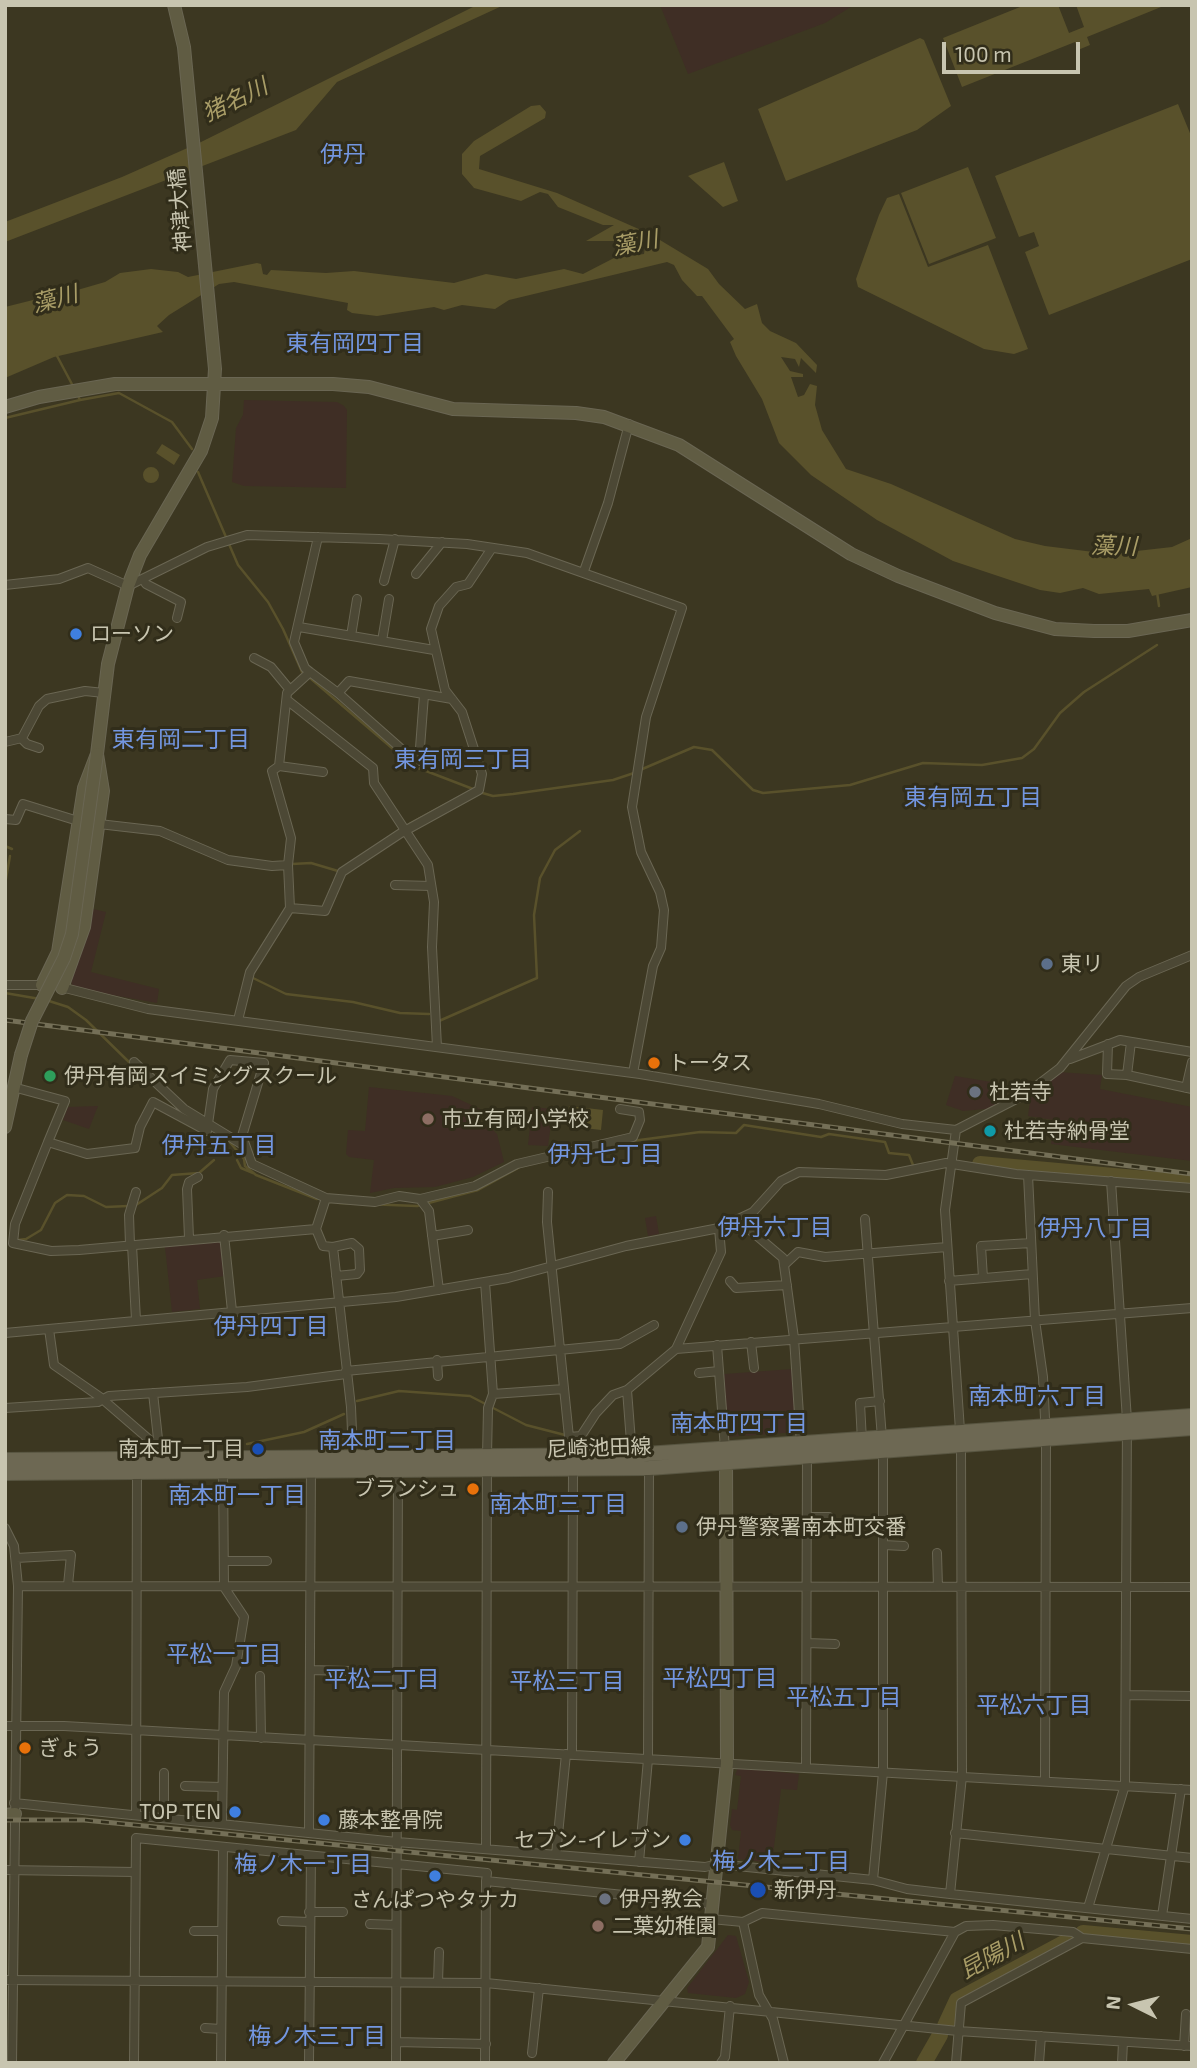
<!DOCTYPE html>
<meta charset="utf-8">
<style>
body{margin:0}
#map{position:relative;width:1197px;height:2068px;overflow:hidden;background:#3c3721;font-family:"Exo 2",sans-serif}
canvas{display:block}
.frame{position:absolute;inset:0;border:7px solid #c8c5b0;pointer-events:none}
.north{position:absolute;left:1099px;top:1970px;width:70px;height:70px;-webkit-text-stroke:5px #312d1a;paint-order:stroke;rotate:276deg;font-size:19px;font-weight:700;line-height:28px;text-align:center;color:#c8c5b0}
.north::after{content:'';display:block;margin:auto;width:24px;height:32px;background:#c8c5b0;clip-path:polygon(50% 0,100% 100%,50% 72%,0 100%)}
.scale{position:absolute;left:942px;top:42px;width:138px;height:32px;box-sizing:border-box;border:4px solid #c8c5b0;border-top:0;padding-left:9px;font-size:21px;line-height:24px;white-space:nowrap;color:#c8c5b0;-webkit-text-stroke:5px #312d1a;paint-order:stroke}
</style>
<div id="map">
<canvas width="1197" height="2068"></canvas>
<div class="frame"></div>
<div class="north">N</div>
<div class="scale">100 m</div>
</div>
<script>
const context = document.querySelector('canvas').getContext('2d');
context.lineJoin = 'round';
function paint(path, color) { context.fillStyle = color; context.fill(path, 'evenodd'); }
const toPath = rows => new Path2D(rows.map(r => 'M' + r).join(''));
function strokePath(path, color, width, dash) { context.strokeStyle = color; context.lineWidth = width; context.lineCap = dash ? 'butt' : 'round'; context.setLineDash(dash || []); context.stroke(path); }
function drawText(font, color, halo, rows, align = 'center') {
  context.font = font + ' "Exo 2","Noto Sans JP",sans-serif'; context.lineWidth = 6; context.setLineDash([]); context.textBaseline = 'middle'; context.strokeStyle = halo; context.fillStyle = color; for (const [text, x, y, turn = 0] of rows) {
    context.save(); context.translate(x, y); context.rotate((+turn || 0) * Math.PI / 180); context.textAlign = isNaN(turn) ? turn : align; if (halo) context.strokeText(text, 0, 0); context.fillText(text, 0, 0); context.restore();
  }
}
paint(toPath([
 [660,5,854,5,825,23,688,74],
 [244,400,337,402,344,406,347,410,346,488,244,486,232,482,236,428,243,415],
 [93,909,106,912,91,972,159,989,157,1003,73,988,70,977,80,958],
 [1058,1072,1102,1075,1100,1089,1192,1107,1192,1161,1051,1144,1054,1120,1028,1116,1030,1101,1024,1100],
 [955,1076,998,1083,1003,1101,986,1109,963,1111,946,1105],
 [369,1087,452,1096,480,1109,479,1125,490,1127,497,1134,504,1162,473,1177,435,1187,394,1188,370,1193,374,1160,349,1157,346,1154,348,1130,365,1131],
 [98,1106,89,1129,63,1120,68,1107],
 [532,1107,553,1109,548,1146,528,1145],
 [656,1216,659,1234,648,1236,645,1218],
 [218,1241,221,1244,225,1276,197,1280,200,1309,172,1312,165,1247],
 [793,1369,798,1432,728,1437,724,1374],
 [738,1768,799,1774,797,1790,781,1789,772,1863,738,1859,741,1831,732,1830,730,1825,732,1809,737,1810,741,1776,735,1775],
 [728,1935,736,1936,749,1982,745,1994,736,1998,688,1993,687,1988]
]), '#3f2e25');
paint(toPath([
 [477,5,504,5,337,82,296,130,5,242,5,222,122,177,201,142],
 [1025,5,1058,5,1069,33,1084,27,1076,5,1166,5,1087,37,1090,45,1078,50,1075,42,962,87,943,38],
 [920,38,924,40,951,106,917,130,786,181,758,109],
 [1178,104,1192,138,1192,259,1049,315,1025,252,1039,246,1034,232,1019,237,995,176],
 [540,105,546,112,545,118,480,156,479,169,557,193,650,234,708,269,719,284,745,309,757,304,762,323,770,331,796,343,817,365,816,373,801,358,799,367,795,359,781,357,790,371,803,374,803,377,791,377,798,397,804,395,810,384,817,386,815,405,822,430,846,469,891,484,1015,539,1045,546,1110,554,1172,547,1192,538,1192,587,1152,596,1149,589,1099,594,1083,588,1060,593,1040,590,953,561,877,520,811,475,779,443,762,399,736,356,730,342,734,339,702,296,697,296,682,280,674,265,667,262,509,300,495,309,462,305,444,310,434,307,377,316,352,313,347,310,348,303,234,282,219,284,169,315,157,326,163,332,54,357,5,378,5,307,37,299,44,288,67,293,105,282,120,273,151,269,178,272,188,277,257,263,261,264,263,274,267,275,271,270,326,273,354,271,454,283,486,274,516,279,564,269,583,274,614,258,644,254,645,247,624,241,586,241,614,225,603,225,558,207,548,194,540,192,521,201,474,188,462,174,462,154,474,141,531,106],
 [724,162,738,201,723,207,688,176],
 [968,167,996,238,929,264,901,193],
 [899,194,928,267,988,245,1028,349,1014,354,984,349,858,287,856,279,879,215,887,198],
 [162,444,180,455,174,465,156,453],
 '143 475a8 8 0 1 1 16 0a8 8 0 1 1-16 0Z',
 [569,1106,603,1110,601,1130,567,1126]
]), '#59512b');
strokePath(toPath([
 [56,354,74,388],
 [77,394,80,400,119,393,172,422,192,449],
 [5,418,80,400],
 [198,472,238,565,268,602,283,629,302,672],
 [1157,592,1159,606],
 [310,678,413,766,473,789],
 [640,770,694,747,712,750,753,790,763,793,850,785,923,763,982,765,1022,758,1034,749,1060,713,1084,692,1157,645],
 [479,792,493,796,513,794,613,780,634,773],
 [409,824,446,804],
 [5,846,12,849],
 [292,864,311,863,338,871],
 [5,884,10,856],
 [253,978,286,994,353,1002,400,1013,429,1014],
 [5,993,40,999],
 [46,1000,68,1007,86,1020,131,1064],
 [439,1021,537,978,534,915,540,878,555,850,580,831],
 [182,1112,194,1120],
 [227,1139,244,1159,245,1166,256,1175,317,1199],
 [632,1141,700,1132,736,1133,744,1125,821,1137,829,1134,885,1142,889,1153,909,1155,913,1165],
 [237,1160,241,1168,253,1173],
 [339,1203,417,1206,478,1190,520,1167],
 [136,1205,162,1188,172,1175,199,1173,214,1160],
 [18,1240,26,1239,41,1230,55,1203,67,1195,84,1196,106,1207,128,1206],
 [357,1401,399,1391,470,1396,526,1425,565,1435],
 [247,1444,304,1432,344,1414]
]), '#59512b', 2.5);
strokePath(toPath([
 [980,1164,1192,1183],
 [1083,1933,1192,1943],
 [945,2026,957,2000,1073,1938],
 [924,2063,940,2035]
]), '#59512b', 16);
const street = toPath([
 [584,571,608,503,629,424],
 [416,574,442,542],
 [143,579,146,584,181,602,177,618],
 [384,581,395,539],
 [5,585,59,579,88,568,128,586,207,547,247,535,379,539,467,544,527,553,682,608,646,717,632,807,641,852,660,892,664,910,661,948,653,966,633,1073],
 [299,627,434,650],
 [351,636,357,599],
 [382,641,389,599],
 [254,658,271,667,290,690],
 [310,672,338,693,349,681,452,699],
 [338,693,415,761,419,761,424,695],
 [287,700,373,768,374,783,428,865,434,902,432,947,437,1047],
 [21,738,27,744,39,748],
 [5,742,22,738,39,706,47,699,85,691,104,693],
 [279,766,323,772],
 [5,819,16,820,23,804,78,821],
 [99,824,160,831,228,860,272,866,288,865],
 [395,885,431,886],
 [290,908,325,911,342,872,401,833,479,790,482,774,462,712,445,690,431,629,439,606,456,587,468,584,492,548],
 [5,985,44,985],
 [61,987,148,1009,640,1074,819,1104,902,1124,956,1130,1026,1094,1060,1068,1126,986,1139,977,1192,955],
 [238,1020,250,972,290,908,288,865,291,838,272,771,279,766,287,693,310,672,305,668,294,642,318,537],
 [1131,1042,1127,1075,1192,1089],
 [1108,1044,1107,1074,1127,1075],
 [1070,1059,1120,1040,1192,1052],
 [134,1062,184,1109,243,1145],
 [13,1087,65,1101,48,1142],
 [1186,1088,1192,1062],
 [1028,1175,1035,1320,1043,1377,1046,1439,1045,1781],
 [548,1192,547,1222,569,1437],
 [420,1199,475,1186,517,1164,633,1137,640,1120,639,1112,620,1109],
 [737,1219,783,1258,794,1338,801,1445],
 [865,1219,883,1451,883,1772,873,1880],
 [316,1229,326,1198],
 [224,1235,232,1311],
 [432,1236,468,1230],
 [189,1238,187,1189,189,1182,198,1177],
 [130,1245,129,1215,136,1192],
 [132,1245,136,1320],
 [333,1247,352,1243,359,1249,360,1270,357,1274,336,1276],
 [784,1265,798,1252,825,1257,947,1247],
 [983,1278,981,1246,1031,1243],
 [730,1281,736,1288,787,1285],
 [949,1281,1032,1274],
 [485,1282,493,1394,488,1408,487,1456,486,1849],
 [49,1329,54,1365,100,1397,159,1448,153,1393],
 [5,1333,396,1297,508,1278,626,1246,719,1228,753,1212,781,1181,799,1172,886,1175,946,1163,1016,1174,1192,1188],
 [751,1342,754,1368],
 [717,1345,725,1449],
 [676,1349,1192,1308],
 [437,1360,438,1376],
 [346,1371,620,1344,654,1325],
 [699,1373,719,1371],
 [627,1390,632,1455],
 [493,1394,564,1389],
 [5,1408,98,1402,109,1396,247,1387,346,1374],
 [862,1441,860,1403,880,1401],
 [353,1456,351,1407,333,1247,323,1246,316,1229,79,1250,51,1251,13,1243,15,1224,48,1142,87,1154,135,1148,140,1127,153,1102,207,1131,213,1089,230,1060,264,1063,242,1136,252,1164,326,1198,375,1202,399,1196,420,1199,429,1211,439,1290],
 [807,1517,829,1517],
 [5,1528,14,1546,18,1586,12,2063],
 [884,1545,904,1546],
 [937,1553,938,1587],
 [16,1558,71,1555,68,1585],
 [224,1561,267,1561],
 [18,1586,1192,1587],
 [807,1643,835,1644],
 [310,1670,349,1671],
 [260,1676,261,1738],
 [1127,1695,1192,1696],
 [5,1726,64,1726,1192,1790],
 [572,1754,573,1470,569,1437,581,1436,596,1413,613,1395,627,1390,676,1349,721,1252,719,1228],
 [806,1767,807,1455],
 [185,1786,222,1787],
 [14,1803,397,1842,705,1867,718,1864,873,1880,907,1889,950,1894,1192,1919],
 [136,1815,137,1468],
 [164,1818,164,1773],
 [222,1824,224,1692,236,1666,244,1617,224,1587,223,1468],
 [309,1832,311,1467],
 [955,1833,1192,1858],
 [556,1855,566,1754],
 [639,1862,648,1759,649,1467],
 [5,1870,135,1872],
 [950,1894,962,1776,961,1445,945,1210,956,1130],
 [1088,1908,1125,1785,1127,1420,1111,1181],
 [309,1912,343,1912],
 [1162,1916,1181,1789],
 [711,1919,743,1922,759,1995,773,2019,784,2063],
 [282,1921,309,1922],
 [743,1922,762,1913,955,1932,966,1926,993,1925,1073,1932,1082,1938,1192,1949],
 [370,1924,396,1925],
 [194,1931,222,1931],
 [5,1980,486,1983,958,2031,1192,2046],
 [438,1982,439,1952],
 [205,2028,221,2029],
 [396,2042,486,2044],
 [1184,2046,1186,2014],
 [532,2053,539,1988],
 [134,2063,136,1838,487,1873,486,1881,712,1904],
 [221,2063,223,1847],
 [309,2063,311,1856],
 [396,2063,398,1468],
 [485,2063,486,1881],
 [721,2063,725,2057,730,2006],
 [883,2063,955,1932],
 [956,2063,961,2003,1082,1938],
 [1039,2063,1041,2036],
 [1122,2063,1123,2042]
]);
const secondary = toPath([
 [5,407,39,397,115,384,333,384,369,387,453,409,576,413,604,417,679,445,851,554,898,576,995,613,1055,629,1094,631,1128,631,1192,620],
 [42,985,58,952,84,788,97,754,108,664,128,586,140,555,201,451,212,418,215,369,184,47,174,5],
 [62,988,84,927,103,791,97,754],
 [5,1127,21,1055],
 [5,1815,15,1814],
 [614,2063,708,1947,727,1763,726,1453]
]);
const primary = toPath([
 [5,1460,632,1455,1192,1416],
 [5,1473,649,1468,1192,1428]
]);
strokePath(street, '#6a6653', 10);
strokePath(secondary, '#6a6653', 14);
strokePath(primary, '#585541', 16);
strokePath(street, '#4c4835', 8);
strokePath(secondary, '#605c43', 12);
strokePath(primary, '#6d6853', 14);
const rail = toPath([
 [5,1020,1192,1174],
 [5,1820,84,1820,1192,1929]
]);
strokePath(rail, '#746f57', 5);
strokePath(rail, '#312d1a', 2.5, [8]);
const secondaryBridge = toPath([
 [21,1055,32,1021,64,958,72,934,97,754]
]);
strokePath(secondaryBridge, '#6a6653', 14, []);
strokePath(secondaryBridge, '#605c43', 12);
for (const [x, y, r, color] of [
 [76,634,7,"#3f7fe0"],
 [1047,964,7,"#5c6f8a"],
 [654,1063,7,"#e8710a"],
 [50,1076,7,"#2e9e5b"],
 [975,1092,7,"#6b7280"],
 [428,1119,7,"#8d6e63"],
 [990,1131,7,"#0f9aa8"],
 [258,1449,7,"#1a4fb4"],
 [473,1489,7,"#e8710a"],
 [682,1527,7,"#5c6f8a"],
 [25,1748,7,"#e8710a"],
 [235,1812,7,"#3f7fe0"],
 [324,1820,7,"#3f7fe0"],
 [685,1840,7,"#3f7fe0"],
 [435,1876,7,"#3f7fe0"],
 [758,1890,9,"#1a4fb4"],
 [605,1899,7,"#6b7280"],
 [598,1926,7,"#8d6e63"]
]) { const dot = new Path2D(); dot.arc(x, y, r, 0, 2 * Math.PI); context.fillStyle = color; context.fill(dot); strokePath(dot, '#312d1a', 2.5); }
drawText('21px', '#c8c5b0', '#312d1a', [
 ["神津大橋",180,210,-95],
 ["尼崎池田線",599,1448,-2]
]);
drawText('21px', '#c8c5b0', '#312d1a', [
 ["ローソン",90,634],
 ["東リ",1061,964],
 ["トータス",668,1063],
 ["伊丹有岡スイミングスクール",64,1076],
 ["杜若寺",989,1092],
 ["市立有岡小学校",442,1119],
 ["杜若寺納骨堂",1004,1131],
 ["南本町一丁目",244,1449,"right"],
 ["ブランシュ",459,1489,"right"],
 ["伊丹警察署南本町交番",696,1527],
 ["ぎょう",39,1748],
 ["TOP TEN",221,1812,"right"],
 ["藤本整骨院",338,1820],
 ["セブン-イレブン",671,1840,"right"],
 ["新伊丹",774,1890],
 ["伊丹教会",619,1899],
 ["さんぱつやタナカ",435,1900,"center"],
 ["二葉幼稚園",612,1926]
], 'left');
drawText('italic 23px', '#a99d67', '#312d1a', [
 ["猪名川",235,100,-26],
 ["藻川",635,243,-11],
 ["藻川",55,299,-15],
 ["藻川",1114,546,1],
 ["昆陽川",992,1956,-28]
]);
drawText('23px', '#7396e0', '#312d1a', [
 ["伊丹",343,154],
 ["東有岡四丁目",355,343],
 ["東有岡二丁目",181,739],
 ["東有岡三丁目",463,759],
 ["東有岡五丁目",973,797],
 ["伊丹五丁目",219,1145],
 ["伊丹七丁目",605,1154],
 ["伊丹六丁目",775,1227],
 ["伊丹八丁目",1095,1228],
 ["伊丹四丁目",271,1326],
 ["南本町六丁目",1037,1396],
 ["南本町四丁目",739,1423],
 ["南本町二丁目",387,1440],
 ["南本町一丁目",237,1495],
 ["南本町三丁目",558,1504],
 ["平松一丁目",224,1654],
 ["平松四丁目",720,1678],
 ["平松二丁目",382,1679],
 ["平松三丁目",567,1681],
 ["平松五丁目",844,1697],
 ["平松六丁目",1034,1705],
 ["梅ノ木二丁目",781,1861],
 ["梅ノ木一丁目",303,1864],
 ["梅ノ木三丁目",317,2036]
]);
</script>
